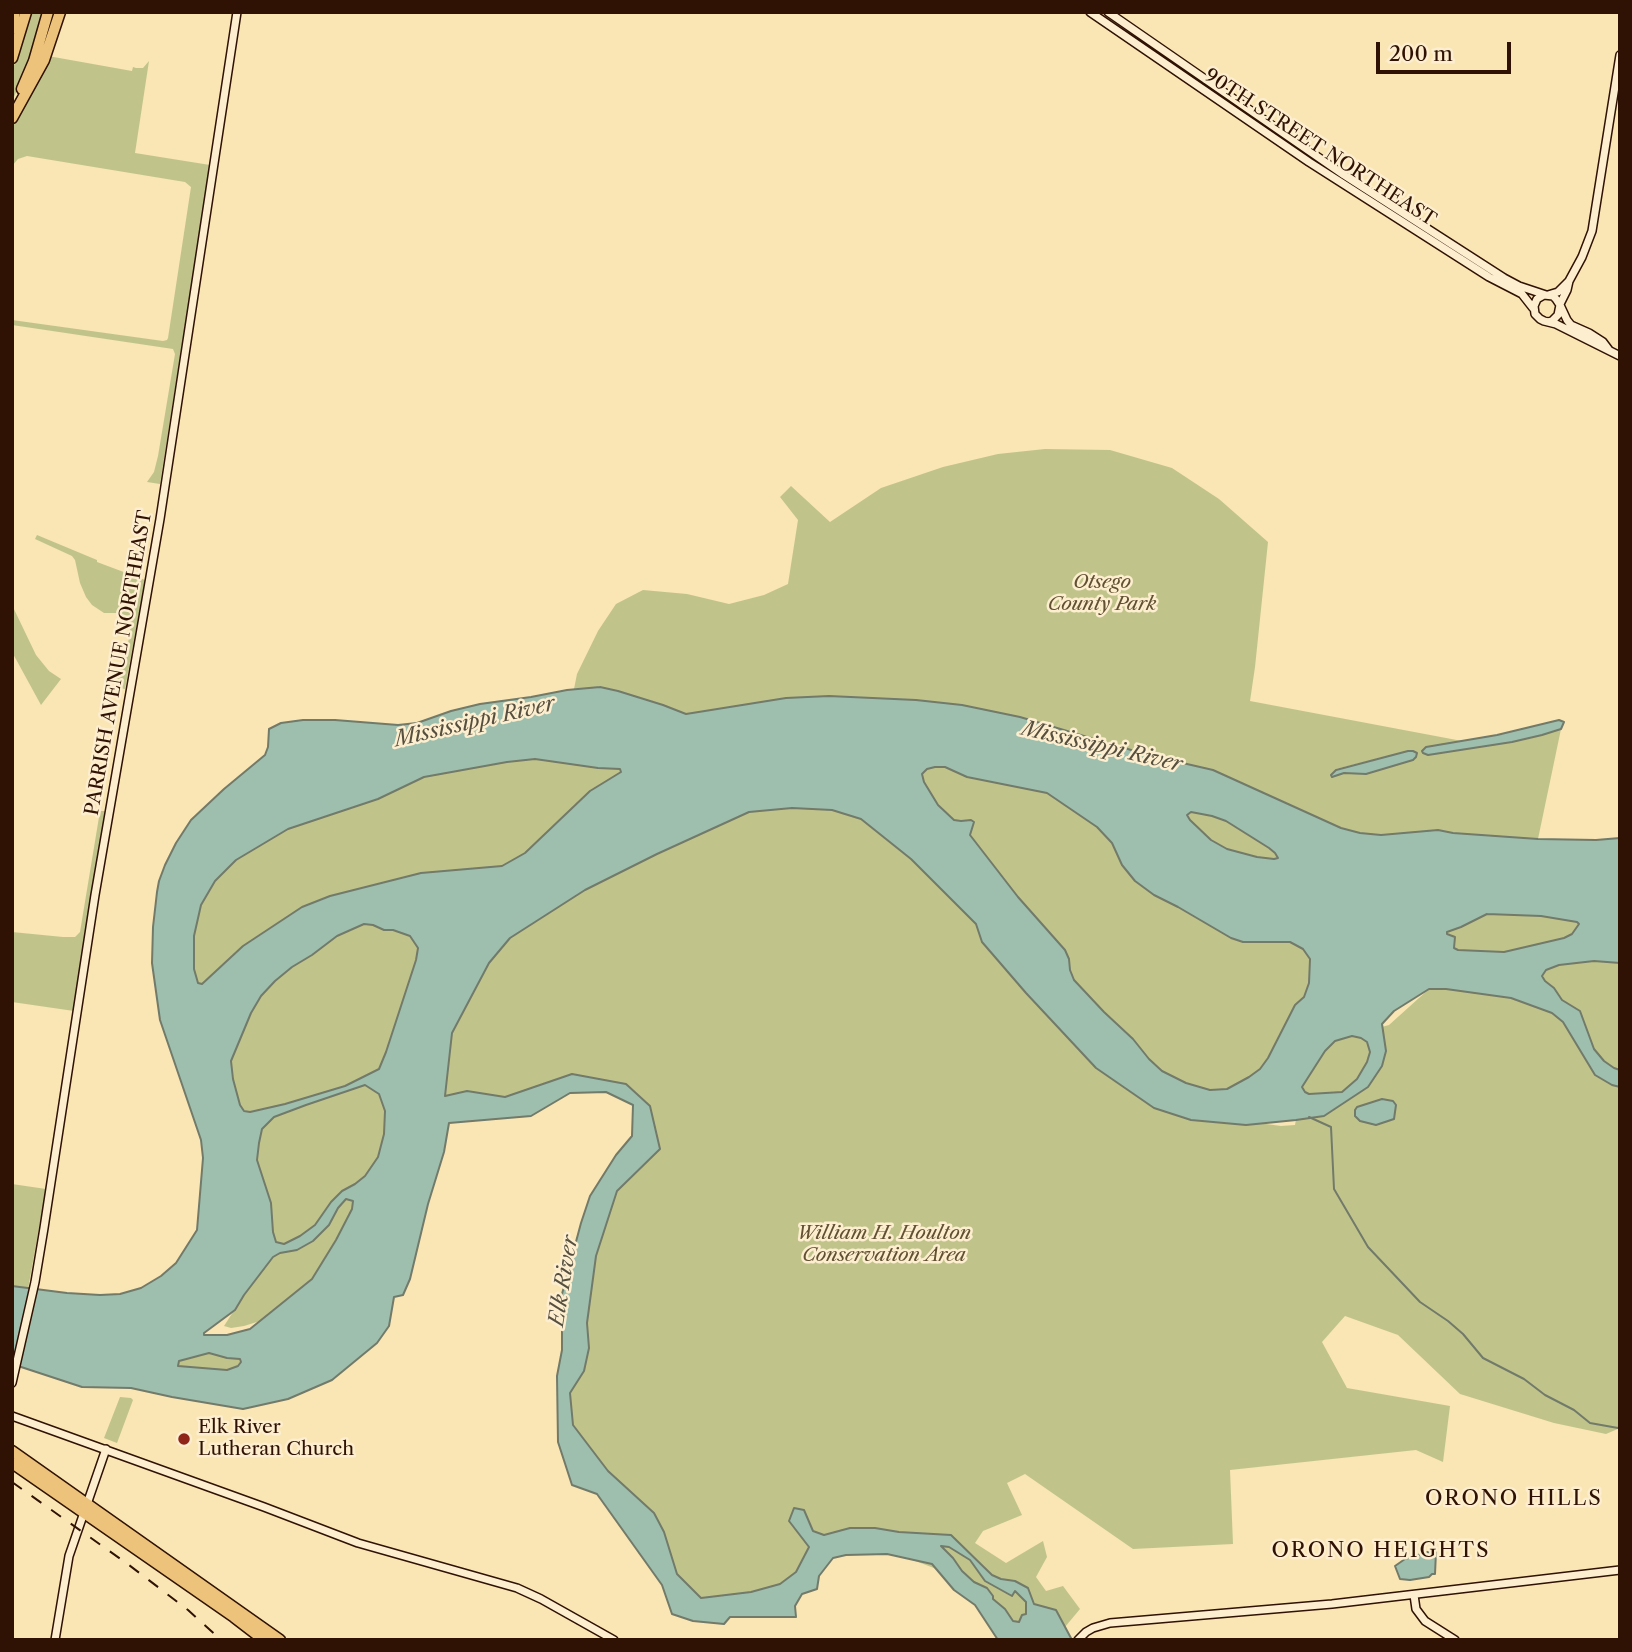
<!DOCTYPE html>
<style>
body{margin:0}
#map{position:relative;width:1632px;height:1652px;overflow:hidden;background:#fae5b4;font-family:"Libre Caslon Text",serif}
canvas{display:block}
.frame{position:absolute;inset:0;border:14px solid #2f1203;pointer-events:none}
.scale{position:absolute;left:1376px;top:42px;width:135px;height:32px;box-sizing:border-box;border:4px solid #2f1203;border-top:0;padding-left:9px;font-size:21px;line-height:24px;white-space:nowrap;color:#2f1203;-webkit-text-stroke:5px #fceece;paint-order:stroke}
</style>
<div id="map">
<canvas width="1632" height="1652"></canvas>
<div class="frame"></div>
<div class="scale">200 m</div>
</div>
<script>
const context = document.querySelector('canvas').getContext('2d');
context.lineJoin = 'round';
function paint(path, color) { context.fillStyle = color; context.fill(path, 'evenodd'); }
const toPath = rows => new Path2D(rows.map(r => 'M' + r).join(''));
function strokePath(path, color, width, dash) { context.strokeStyle = color; context.lineWidth = width; context.lineCap = dash ? 'butt' : 'round'; context.setLineDash(dash || []); context.stroke(path); }
function drawText(font, color, halo, rows, align = 'center') {
  context.font = font + ' "Libre Caslon Text",serif'; context.lineWidth = 5; context.setLineDash([]); context.textBaseline = 'middle'; context.strokeStyle = halo; context.fillStyle = color; for (const [text, x, y, turn = 0] of rows) {
    context.save(); context.translate(x, y); context.rotate((+turn || 0) * Math.PI / 180); context.textAlign = isNaN(turn) ? turn : align; if (halo) context.strokeText(text, 0, 0); context.fillText(text, 0, 0); context.restore();
  }
}
paint(toPath([
 [30,12,43,12,33,51,12,102,12,71,26,31],
 [48,56,132,71,133,67,136,68,143,68,149,61,135,153,210,165,160,484,147,482,154,472,158,456,175,354,173,349,12,325,12,320,163,341,167,340,168,338,191,187,185,182,27,156,18,159,12,166,12,126,36,83],
 [1045,449,1110,450,1172,468,1219,499,1268,542,1255,667,1250,701,1462,741,1426,747,1428,755,1512,742,1561,729,1538,839,1453,833,1438,830,1381,835,1360,833,1341,828,1213,770,1148,755,1020,717,962,705,916,700,829,696,786,698,686,714,663,705,600,687,574,689,577,674,598,631,616,604,643,590,687,594,729,604,764,595,788,584,798,520,780,497,791,486,830,522,881,488,943,467,998,454],
 [1408,751,1366,774,1344,773,1332,777,1336,769],
 [37,535,97,560,97,562,145,580,125,689,114,687,118,671,127,650,131,624,128,619,120,613,104,613,92,605,86,597,80,583,75,560,72,556,35,539],
 [12,605,36,655,49,671,61,679,41,705,12,652],
 [535,759,598,768,620,769,621,772,590,791,525,853,502,866,461,870,330,896,302,907,243,946,202,984,198,984,194,969,194,936,201,905,215,881,236,860,288,829,378,799,424,777,507,762],
 [935,767,945,767,967,777,1047,793,1097,827,1112,843,1122,865,1135,881,1154,895,1178,907,1231,938,1243,942,1290,942,1303,949,1310,959,1309,983,1304,997,1294,1006,1268,1058,1260,1069,1249,1077,1227,1089,1210,1090,1186,1083,1162,1071,1149,1059,1133,1039,1104,1012,1074,980,1070,970,1067,954,1018,897,970,835,970,829,973,825,971,820,961,821,954,820,938,805,923,782,922,774,927,769],
 [792,808,832,810,861,819,911,859,976,924,981,939,1191,1120,1246,1125,1259,1123,1281,1126,1295,1125,1302,1087,1325,1051,1335,1041,1341,1038,1389,1025,1429,989,1544,979,1542,976,1546,970,1559,965,1594,961,1620,963,1620,1428,1606,1434,1554,1423,1460,1394,1398,1335,1345,1316,1322,1342,1347,1388,1450,1406,1443,1462,1416,1450,1230,1470,1233,1544,1133,1549,1025,1474,1007,1483,1022,1515,983,1531,975,1543,1006,1563,1043,1541,1047,1557,1036,1577,1046,1591,1063,1586,1080,1609,1065,1627,1056,1610,1034,1604,1015,1581,1001,1579,992,1575,970,1553,970,1560,985,1581,1012,1596,1014,1591,1026,1602,1026,1614,1019,1623,1013,1621,1005,1609,993,1599,987,1588,974,1582,960,1569,955,1576,873,1545,832,1543,793,1587,683,1605,618,1480,608,1471,573,1425,561,1393,591,1223,641,1132,636,1102,606,1089,566,1082,515,1099,444,1096,448,1058,452,1033,489,963,510,938,585,890,657,854,749,812],
 [100,811,106,811,74,1011,12,1002,12,932,63,937,75,937,80,932],
 [1191,812,1212,816,1226,821,1269,848,1278,856,1278,858,1274,859,1257,857,1227,849,1211,840,1190,820,1187,815],
 [1487,914,1541,916,1577,922,1579,924,1572,934,1564,938,1504,952,1458,950,1454,948,1455,944,1452,935,1448,934,1447,932,1461,927],
 [364,924,373,925,384,930,393,930,410,935,418,948,416,960,386,1052,379,1069,345,1086,285,1104,250,1112,244,1110,240,1106,233,1079,231,1061,251,1013,261,996,275,981,292,967,312,955,337,936],
 [365,1085,379,1094,385,1111,384,1134,378,1157,365,1176,355,1184,342,1191,331,1202,315,1225,300,1236,284,1244,276,1242,273,1232,271,1203,257,1160,259,1143,262,1129,274,1117,306,1105],
 [12,1184,46,1189,28,1289,12,1286],
 [347,1199,353,1201,352,1209,336,1240,312,1279,260,1321,244,1326,231,1328,224,1326,244,1295,273,1257,280,1253,297,1250,329,1225,338,1208],
 [209,1353,227,1358,240,1359,241,1363,238,1366,227,1370,178,1366,177,1363,179,1361],
 [120,1397,131,1398,133,1400,117,1443,104,1438]
]), '#c0c48b');
const water = toPath([
 [600,687,618,691,663,705,686,714,786,698,829,696,916,700,962,705,1020,717,1148,755,1213,770,1341,828,1360,833,1381,835,1438,830,1453,833,1538,839,1596,840,1620,838,1620,963,1594,961,1559,965,1546,970,1542,976,1545,981,1554,988,1562,1000,1580,1011,1594,1049,1604,1061,1614,1068,1620,1070,1620,1087,1612,1085,1595,1075,1563,1022,1552,1013,1511,998,1446,989,1429,989,1394,1011,1382,1024,1386,1051,1382,1066,1368,1087,1324,1116,1296,1120,1246,1125,1191,1120,1154,1108,1096,1068,1026,993,982,942,976,924,911,859,861,819,832,810,792,808,749,812,657,854,585,890,510,938,489,963,452,1033,445,1096,467,1091,505,1097,572,1074,626,1084,650,1106,660,1149,617,1191,596,1256,587,1323,589,1348,584,1371,570,1393,573,1425,608,1471,654,1513,664,1532,677,1574,701,1598,751,1592,780,1584,796,1572,809,1547,789,1521,794,1508,804,1510,813,1531,824,1535,850,1528,875,1528,899,1532,951,1535,992,1575,1001,1579,1015,1581,1028,1588,1034,1604,1056,1610,1072,1640,998,1640,975,1605,954,1590,932,1564,887,1554,846,1555,833,1558,819,1576,817,1589,802,1594,795,1606,796,1617,730,1617,724,1624,693,1621,672,1614,662,1585,597,1494,572,1485,558,1442,557,1376,562,1350,562,1294,581,1223,590,1196,616,1155,632,1136,633,1105,606,1092,570,1093,531,1116,449,1123,444,1152,428,1204,410,1279,403,1295,394,1297,389,1326,377,1343,332,1380,288,1399,243,1409,172,1397,131,1388,82,1387,12,1364,12,1286,67,1293,100,1295,120,1294,141,1288,161,1276,176,1263,197,1230,203,1158,201,1140,160,1020,152,963,153,927,157,892,159,881,165,865,176,843,191,820,224,789,265,755,268,747,269,729,281,723,303,720,335,720,398,725,417,723,451,711,480,704,531,697,567,690,600,687],
 [535,759,598,768,620,769,621,772,590,791,525,853,502,866,421,873,330,896,302,907,243,946,202,984,198,983,194,969,194,936,201,905,215,881,236,860,288,829,378,799,424,777,507,762,535,759],
 [935,767,945,767,967,777,1047,793,1097,827,1112,843,1122,865,1135,881,1154,895,1178,907,1231,938,1243,942,1290,942,1303,949,1310,959,1309,983,1304,997,1295,1005,1268,1058,1260,1069,1249,1077,1227,1089,1210,1090,1186,1083,1162,1071,1149,1059,1133,1039,1104,1012,1074,980,1070,970,1069,959,1065,950,1018,897,970,835,974,822,971,820,961,821,954,820,938,805,924,782,922,774,927,769,935,767],
 [1191,812,1212,816,1226,821,1269,848,1275,853,1278,858,1274,859,1257,857,1227,849,1211,840,1190,820,1187,815,1191,812],
 [1487,914,1541,916,1577,922,1579,924,1572,934,1564,938,1504,952,1458,950,1454,948,1455,937,1447,934,1447,932,1461,927,1487,914],
 [364,924,373,925,384,930,393,930,410,936,418,948,416,960,386,1052,379,1069,345,1086,285,1104,250,1112,244,1111,240,1105,233,1079,231,1061,251,1013,261,996,275,981,292,967,312,955,337,936,364,924],
 [1352,1036,1361,1038,1367,1042,1370,1052,1367,1062,1357,1079,1342,1092,1309,1094,1305,1092,1302,1087,1325,1051,1335,1041,1352,1036],
 [365,1085,379,1094,385,1111,384,1134,378,1157,365,1176,355,1184,342,1191,331,1202,315,1225,300,1236,284,1244,276,1242,273,1232,271,1203,257,1160,259,1143,262,1129,274,1117,306,1105,365,1085],
 [346,1199,353,1201,352,1209,336,1240,312,1279,250,1329,227,1335,204,1335,204,1333,235,1310,244,1295,273,1257,280,1253,297,1250,313,1241,329,1225,338,1208,346,1199],
 [209,1353,227,1358,240,1359,241,1362,238,1366,227,1370,178,1366,179,1361,209,1353],
 [941,1546,949,1547,970,1560,985,1581,1012,1596,1015,1591,1026,1602,1026,1614,1022,1615,1019,1622,1013,1621,1005,1609,993,1599,993,1596,987,1588,974,1582,962,1571,953,1558,941,1546],
 [1559,720,1564,722,1561,729,1542,735,1512,742,1428,755,1423,753,1422,751,1426,747,1497,735,1559,720],
 [1408,751,1413,751,1417,753,1416,757,1413,760,1366,774,1344,773,1332,777,1331,775,1336,770,1408,751],
 [1382,1099,1393,1101,1396,1105,1394,1119,1376,1125,1360,1121,1355,1116,1355,1110,1357,1107,1382,1099],
 [1431,1551,1436,1552,1435,1574,1432,1574,1429,1577,1410,1580,1400,1579,1395,1566,1405,1559,1431,1551]
]);
paint(water, '#9ebfae');
strokePath(water, '#727a6a', 2);
strokePath(toPath([
 [1309,1117,1331,1127,1334,1189,1368,1247,1420,1302,1448,1321,1463,1334,1483,1358,1524,1379,1545,1395,1574,1410,1590,1423,1618,1428,1620,1426]
]), '#727a6a', 2);
const secondary = toPath([
 [1090,12,1309,162,1489,277,1522,294,1533,308],
 [1108,12,1344,175,1504,278,1519,286,1546,295],
 [1548,295,1558,292,1569,281,1582,257,1592,231,1620,55],
 [1560,304,1567,290,1569,281],
 [1560,305,1567,320,1571,325,1589,333,1603,342,1609,350],
 [1548,322,1552,321,1558,315,1560,305,1556,299,1553,296,1544,295,1537,299,1534,306,1535,314,1540,319,1544,321,1556,324,1620,356],
 [12,1383,35,1282,44,1228,95,895,160,519,237,12],
 [12,1416,264,1507,358,1543,517,1588,541,1599,614,1640],
 [1414,1595,1416,1609,1425,1621,1455,1640],
 [55,1640,69,1556,106,1449],
 [1078,1640,1086,1632,1093,1628,1110,1623,1332,1604,1620,1570]
]);
const highway = toPath([
 [12,29,15,12],
 [12,58,26,12],
 [22,89,34,61,48,12],
 [12,118,44,60,60,12],
 [12,1451,280,1640],
 [12,1463,234,1617,264,1640]
]);
strokePath(secondary, '#2f1203', 10);
strokePath(highway, '#2f1203', 13);
strokePath(secondary, '#fceece', 7);
strokePath(highway, '#edc27a', 10);
strokePath(toPath([
 [12,1482,129,1565,188,1610,221,1640]
]), '#2f1203', 2, [12, 12]);
for (const [x, y, r, color] of [
 [184,1439,7,"#8f2418"]
]) { const dot = new Path2D(); dot.arc(x, y, r, 0, 2 * Math.PI); context.fillStyle = color; context.fill(dot); strokePath(dot, '#fceece', 2.5); }
drawText('19px', '#2f1203', '#fceece', [
 ["90TH STREET NORTHEAST",1320,148,33],
 ["PARRISH AVENUE NORTHEAST",119,663,-80]
]);
drawText('italic 19px', '#625033', '#fceece', [
 ["Otsego",1102,583],
 ["County Park",1102,605],
 ["William H. Houlton",884,1234],
 ["Conservation Area",884,1256]
]);
drawText('19px', '#2f1203', '#fceece', [
 ["Elk River",198,1428],
 ["Lutheran Church",198,1450]
], 'left');
drawText('italic 21px', '#564f3f', '#fceece', [
 ["Mississippi River",475,722,-13],
 ["Mississippi River",1102,747,13],
 ["Elk River",564,1281,-81]
]);
context.letterSpacing = '2px';
drawText('21px', '#2f1203', '#fceece', [
 ["ORONO HILLS",1514,1499],
 ["ORONO HEIGHTS",1381,1551]
]);
context.letterSpacing = '0px';
</script>
